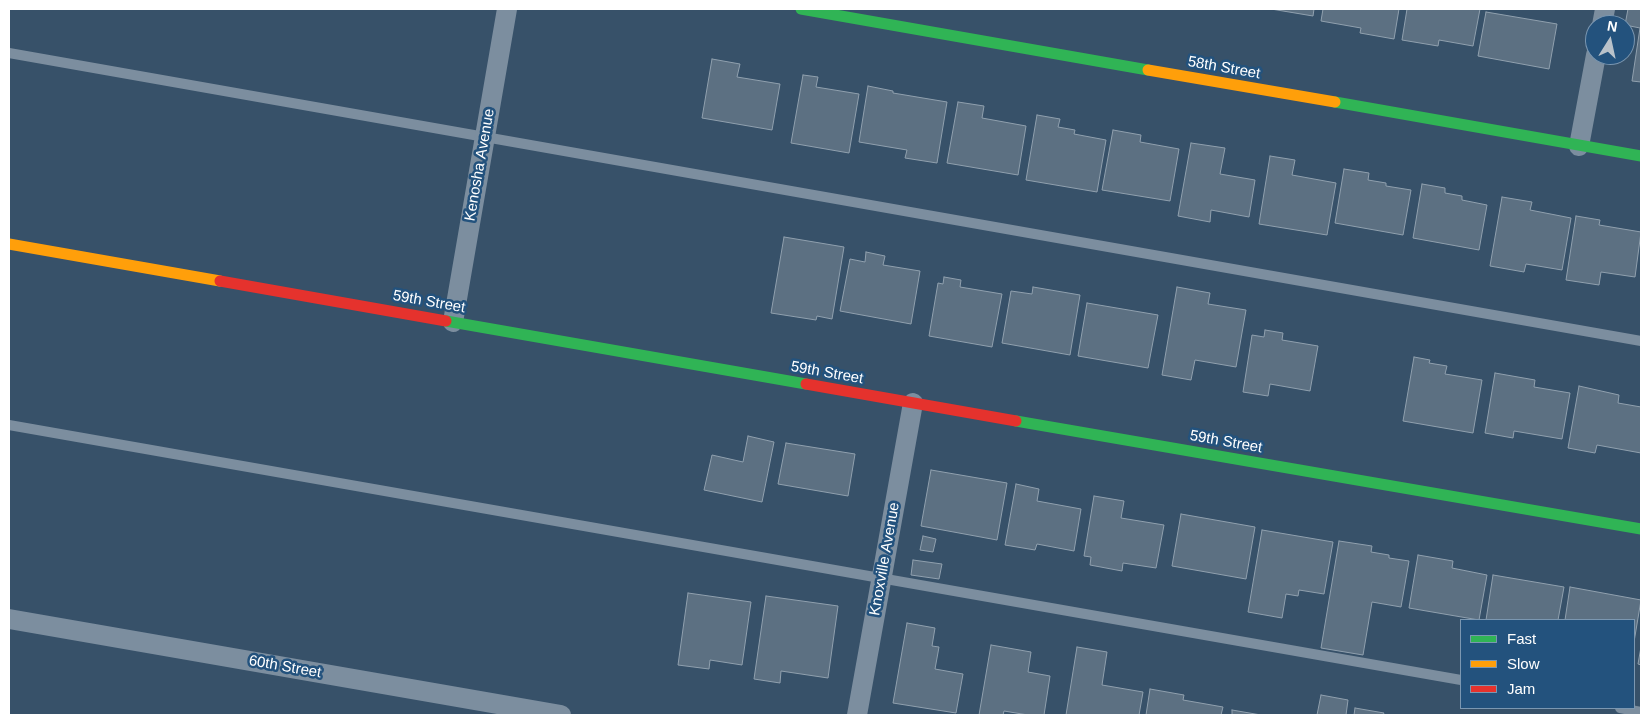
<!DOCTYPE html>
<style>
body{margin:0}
#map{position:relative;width:1650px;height:724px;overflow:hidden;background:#375169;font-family:Helvetica,sans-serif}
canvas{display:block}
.frame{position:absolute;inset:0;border:10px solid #fff;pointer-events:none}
.legend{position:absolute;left:1460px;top:619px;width:175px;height:90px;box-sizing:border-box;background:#23527d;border:1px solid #7b97b1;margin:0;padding:6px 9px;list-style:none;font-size:15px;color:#fff}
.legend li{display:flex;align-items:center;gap:10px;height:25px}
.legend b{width:25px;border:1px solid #7b97b1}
.north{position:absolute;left:1585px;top:15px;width:50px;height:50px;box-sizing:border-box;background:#23527d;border:1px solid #7b97b1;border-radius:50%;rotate:10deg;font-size:14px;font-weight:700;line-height:20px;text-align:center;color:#fff}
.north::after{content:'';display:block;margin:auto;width:18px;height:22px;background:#b9c2ca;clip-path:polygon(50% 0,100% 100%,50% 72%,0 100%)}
</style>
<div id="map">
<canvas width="1650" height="724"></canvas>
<div class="frame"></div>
<ul class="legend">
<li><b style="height:6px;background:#30b455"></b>Fast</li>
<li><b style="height:6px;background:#ff9f0a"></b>Slow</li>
<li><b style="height:6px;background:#e5322d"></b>Jam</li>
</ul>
<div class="north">N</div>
</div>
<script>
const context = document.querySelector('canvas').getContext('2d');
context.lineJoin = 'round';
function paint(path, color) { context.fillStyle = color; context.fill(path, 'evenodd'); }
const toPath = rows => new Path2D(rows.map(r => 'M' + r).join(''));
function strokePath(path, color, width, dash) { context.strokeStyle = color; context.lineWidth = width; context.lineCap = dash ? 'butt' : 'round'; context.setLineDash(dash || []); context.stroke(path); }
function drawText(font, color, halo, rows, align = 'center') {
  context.font = font + ' Helvetica,sans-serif'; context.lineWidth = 5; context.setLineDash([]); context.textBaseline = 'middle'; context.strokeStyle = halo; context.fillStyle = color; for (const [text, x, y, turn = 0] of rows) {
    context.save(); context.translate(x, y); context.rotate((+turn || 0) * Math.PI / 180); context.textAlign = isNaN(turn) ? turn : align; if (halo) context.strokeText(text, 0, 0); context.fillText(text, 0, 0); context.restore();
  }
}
const building = toPath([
 [1271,9,1314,9,1313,16,1271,9],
 [1323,9,1399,9,1394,39,1360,33,1361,28,1321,21,1323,9],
 [1407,9,1480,9,1473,46,1439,40,1438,46,1402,40,1407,9],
 [1628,9,1641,9,1641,82,1632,81,1640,28,1625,25,1628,9],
 [1486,12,1557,24,1549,69,1478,56,1486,12],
 [712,59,740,64,737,77,780,84,772,130,702,118,712,59],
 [803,75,818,77,816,87,859,94,849,153,791,143,803,75],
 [868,86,893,91,893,93,947,102,937,163,905,158,907,150,859,142,868,86],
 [958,102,984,106,982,118,1026,126,1018,175,947,163,958,102],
 [1037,115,1060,119,1058,127,1075,130,1074,134,1106,140,1097,192,1026,180,1037,115],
 [1113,130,1141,135,1140,142,1179,149,1170,201,1102,190,1113,130],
 [1191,143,1225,148,1220,174,1255,180,1249,217,1211,210,1210,222,1178,216,1191,143],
 [1270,156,1295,160,1292,175,1336,183,1327,235,1259,224,1270,156],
 [1344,169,1369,173,1368,180,1386,183,1386,186,1411,190,1403,235,1335,223,1344,169],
 [1422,184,1445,188,1445,193,1462,196,1462,200,1487,205,1479,250,1413,238,1422,184],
 [1502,197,1532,202,1530,210,1571,218,1562,270,1526,264,1524,272,1490,266,1502,197],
 [1576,216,1600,220,1599,225,1641,232,1635,277,1601,272,1599,285,1566,280,1576,216],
 [784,237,844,247,832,319,817,316,816,320,771,313,784,237],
 [866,252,885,256,883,265,920,271,911,324,840,311,850,259,865,262,866,252],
 [944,277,961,280,960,287,1002,294,992,347,929,336,938,283,943,284,944,277],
 [1033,287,1080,295,1070,355,1002,343,1011,291,1032,294,1033,287],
 [1177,287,1210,293,1208,304,1246,310,1236,367,1195,360,1191,380,1162,375,1177,287],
 [1087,303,1158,315,1148,368,1078,356,1087,303],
 [1265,330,1283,333,1282,340,1318,346,1310,391,1270,384,1268,396,1243,392,1252,335,1264,337,1265,330],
 [1414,357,1430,360,1429,363,1447,366,1445,374,1482,380,1473,433,1403,421,1414,357],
 [1495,373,1535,380,1534,387,1570,393,1562,439,1514,431,1513,438,1485,433,1495,373],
 [1579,386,1619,395,1618,403,1641,407,1641,453,1597,445,1595,453,1568,448,1579,386],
 [748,436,774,442,762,502,704,490,712,455,743,462,748,436],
 [786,443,855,454,848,496,778,484,786,443],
 [931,470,1007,483,997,540,921,526,931,470],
 [1016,484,1039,489,1037,501,1081,509,1074,551,1037,544,1035,550,1005,545,1016,484],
 [1094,496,1124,501,1121,518,1164,525,1156,568,1123,563,1122,571,1090,565,1091,557,1084,556,1094,496],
 [1181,514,1255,527,1246,579,1172,566,1181,514],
 [1262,530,1333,542,1324,594,1299,590,1298,596,1286,594,1282,618,1248,612,1262,530],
 [923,536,936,539,933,552,920,550,923,536],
 [1339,541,1372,546,1371,552,1389,555,1389,558,1409,561,1401,607,1372,602,1363,655,1321,648,1339,541],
 [1418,555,1453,561,1452,568,1487,575,1479,620,1409,608,1418,555],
 [913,560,942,564,939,579,911,575,913,560],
 [1493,575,1564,587,1558,620,1486,620,1493,575],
 [1570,587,1641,600,1634,642,1634,620,1565,620,1570,587],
 [688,593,751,602,742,665,710,660,709,669,678,665,688,593],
 [766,596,838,606,828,678,781,671,780,683,754,679,766,596],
 [907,623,935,628,932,646,939,647,935,669,963,674,956,713,893,703,907,623],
 [991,645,1031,652,1028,672,1050,676,1044,715,1028,715,1004,711,1003,715,979,715,991,645],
 [1077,647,1107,652,1102,685,1143,692,1139,715,1066,715,1077,647],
 [1641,647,1641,665,1638,664,1641,647],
 [1150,689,1184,695,1183,700,1223,707,1221,715,1146,715,1150,689],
 [1321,695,1348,700,1346,715,1317,715,1321,695],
 [1355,708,1384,713,1383,715,1354,715,1355,708],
 [1232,710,1261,715,1232,715,1232,710]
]);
paint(building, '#5c7082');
strokePath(building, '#90a0ae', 1);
strokePath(toPath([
 [9,53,1641,341],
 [9,425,1461,680],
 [1620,708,1641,712]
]), '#7c8e9f', 10);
strokePath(toPath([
 [1602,25,1605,9],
 [1579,146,1596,55],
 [453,322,507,9],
 [9,619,561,715],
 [857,715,913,403]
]), '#7c8e9f', 20);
strokePath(toPath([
 [801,9,1148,70],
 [1335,102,1641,156],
 [446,321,806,384],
 [1016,421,1641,529]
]), '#30b455', 11);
strokePath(toPath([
 [1148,70,1335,102],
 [9,244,220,281]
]), '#ff9f0a', 11);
strokePath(toPath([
 [220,281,446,321],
 [806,384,1016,421]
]), '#e5322d', 11);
drawText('15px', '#fff', '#23527d', [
 ["58th Street",1224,68,10],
 ["Kenosha Avenue",480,165,-80],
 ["59th Street",429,302,10],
 ["59th Street",827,373,10],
 ["59th Street",1226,442,10],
 ["Knoxville Avenue",885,559,-80],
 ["60th Street",285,667,10]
]);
</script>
